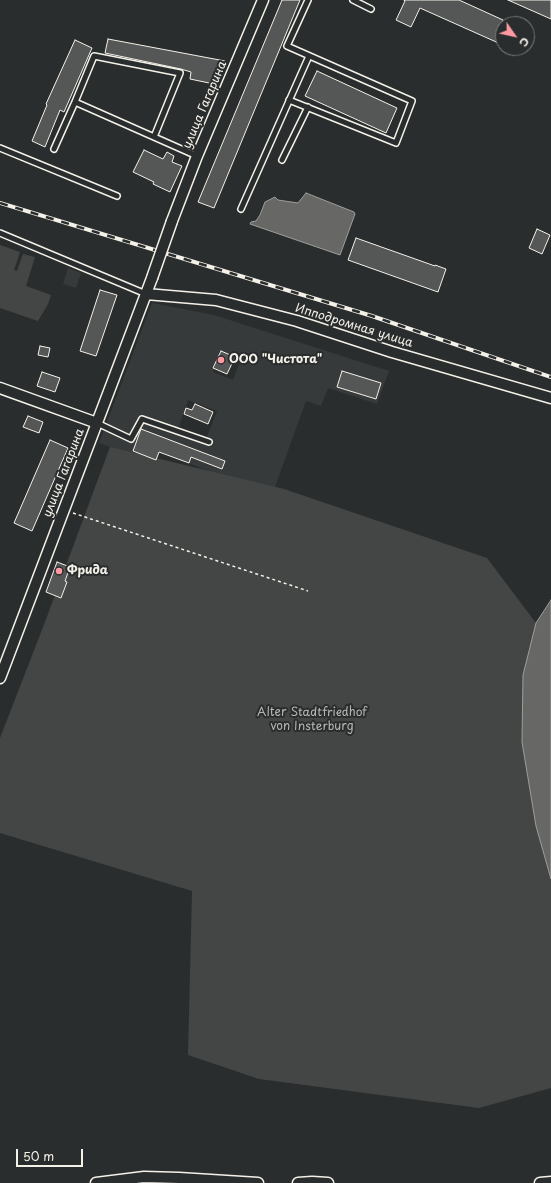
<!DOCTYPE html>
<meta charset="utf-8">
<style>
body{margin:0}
#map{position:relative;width:551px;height:1183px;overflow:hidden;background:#2a2d2e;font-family:"Playpen Sans",sans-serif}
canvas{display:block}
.north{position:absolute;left:495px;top:16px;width:40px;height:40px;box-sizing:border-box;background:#2a2d2e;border:1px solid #7b7b78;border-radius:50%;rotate:124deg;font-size:11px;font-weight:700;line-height:16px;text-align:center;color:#f4f1e8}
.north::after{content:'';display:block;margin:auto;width:14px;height:18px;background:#ff9aa2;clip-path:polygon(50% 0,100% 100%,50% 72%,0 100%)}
.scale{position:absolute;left:16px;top:1149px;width:67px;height:18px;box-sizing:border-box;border:2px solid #f4f1e8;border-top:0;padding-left:5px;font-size:12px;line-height:14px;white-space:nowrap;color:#f4f1e8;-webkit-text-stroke:3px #2a2d2e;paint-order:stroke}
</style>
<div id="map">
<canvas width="551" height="1183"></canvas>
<div class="north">С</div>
<div class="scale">50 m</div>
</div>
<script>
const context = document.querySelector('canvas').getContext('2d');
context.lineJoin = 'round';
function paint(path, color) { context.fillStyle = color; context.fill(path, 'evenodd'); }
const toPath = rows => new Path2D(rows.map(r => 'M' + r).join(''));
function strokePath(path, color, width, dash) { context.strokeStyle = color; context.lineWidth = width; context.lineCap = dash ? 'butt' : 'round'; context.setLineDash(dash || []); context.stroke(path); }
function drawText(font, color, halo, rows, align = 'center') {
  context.font = font + ' "Playpen Sans",sans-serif'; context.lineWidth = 4; context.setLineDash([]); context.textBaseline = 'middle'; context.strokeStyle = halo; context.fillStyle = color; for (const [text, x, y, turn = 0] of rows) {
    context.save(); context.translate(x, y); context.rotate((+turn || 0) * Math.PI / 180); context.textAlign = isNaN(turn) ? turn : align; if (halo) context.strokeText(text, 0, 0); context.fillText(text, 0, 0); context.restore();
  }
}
paint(toPath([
 [68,268,81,273,76,288,63,284],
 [152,303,214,315,389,371,377,404,328,388,321,406,306,401,272,495,159,452,156,460,133,451,132,455,99,443],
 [220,351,241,359,233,380,213,372],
 [188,400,217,411,206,439,178,429]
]), '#373a3a');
paint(toPath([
 [0,245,20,252,14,270,17,271,23,254,35,257,26,286,51,295,48,304,38,321,0,308],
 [110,447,284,489,487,558,536,623,523,675,522,742,536,826,551,879,551,1088,479,1108,259,1079,188,1055,192,891,0,833,0,738,45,622]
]), '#444645');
const water = toPath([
 [306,193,354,212,355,214,340,255,250,224,251,222,256,221,260,215,265,202,275,197,278,200,298,203,306,193],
 [551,600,551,879,536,826,522,742,523,675,536,623,551,600]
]);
paint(water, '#676866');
strokePath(water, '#9f9f9a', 1);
const building = toPath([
 [282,0,300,0,214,208,198,202,282,0],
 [404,0,459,0,503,20,503,45,420,8,411,27,396,20,405,1,404,0],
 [508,0,551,0,551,19,508,0],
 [108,39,225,61,214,84,190,79,191,72,181,69,105,53,108,39],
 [75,40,92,48,64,112,60,110,45,147,32,141,47,105,46,104,75,40],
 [317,71,397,108,386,133,305,96,317,71],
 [144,150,163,159,167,152,174,156,172,162,182,166,170,192,153,184,154,182,133,172,144,150],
 [537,229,550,235,542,254,529,248,537,229],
 [356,238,435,266,435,265,446,269,438,292,348,260,356,238],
 [100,290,117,295,96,356,80,351,100,290],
 [40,346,50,348,48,357,38,355,40,346],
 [221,351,235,357,227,374,213,368,221,351],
 [342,371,381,383,376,399,337,387,342,371],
 [42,372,60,378,55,392,37,386,42,372],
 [195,404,213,412,208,424,184,414,186,408,192,410,195,404],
 [28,416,43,422,39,433,23,427,28,416],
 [141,429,225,461,222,469,191,457,189,463,159,452,156,460,133,451,141,429],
 [50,440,68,448,32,531,14,523,50,440],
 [57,562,70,567,65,581,67,582,61,598,46,592,57,562]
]);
paint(building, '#555756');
strokePath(building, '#f4f1e8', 1);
const service = toPath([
 [353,0,371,9],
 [289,100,396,143,412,101,287,46,308,0],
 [75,102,197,156],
 [0,148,117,196],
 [54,149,75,102,94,56,180,73,154,137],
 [282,160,308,107],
 [241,209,309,56],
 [0,233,146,294],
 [97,423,131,439,142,419,209,442]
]);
const minor = toPath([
 [172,221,197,156,263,0],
 [146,294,216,300,297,321,392,352,551,398],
 [0,388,97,423],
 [0,678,152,278],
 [96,1183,144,1177,179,1178,258,1183],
 [298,1183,312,1182,328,1183],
 [540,1183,551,1182]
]);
strokePath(service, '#f4f1e8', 8);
strokePath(minor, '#f4f1e8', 13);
strokePath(toPath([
 [73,513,308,591]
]), '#f4f1e8', 1.5, [3, 3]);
strokePath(service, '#2a2d2e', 5);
strokePath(minor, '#2a2d2e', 10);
const rail = toPath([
 [0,203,372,316,551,377]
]);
strokePath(rail, '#f4f1e8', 4);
strokePath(rail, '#2a2d2e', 2.5, [8]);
const minorBridge = toPath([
 [152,278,172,221]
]);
strokePath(minorBridge, '#f4f1e8', 13, []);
strokePath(minorBridge, '#2a2d2e', 10);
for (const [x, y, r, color] of [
 [221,360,4,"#ff9aa2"],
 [59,571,4,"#ff9aa2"]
]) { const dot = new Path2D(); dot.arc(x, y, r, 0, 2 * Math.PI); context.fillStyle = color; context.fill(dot); strokePath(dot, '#2a2d2e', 1.5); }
drawText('12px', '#f4f1e8', '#2a2d2e', [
 ["улица Гагарина",205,105,-67],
 ["Ипподромная улица",354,326,17],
 ["улица Гагарина",64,473,-69]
]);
drawText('bold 12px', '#f4f1e8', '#2a2d2e', [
 ["ООО \"Чистота\"",229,360],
 ["Фрида",67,571]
], 'left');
drawText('12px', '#b6b5af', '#2a2d2e', [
 ["Alter Stadtfriedhof",312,713],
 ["von Insterburg",312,727]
]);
</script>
